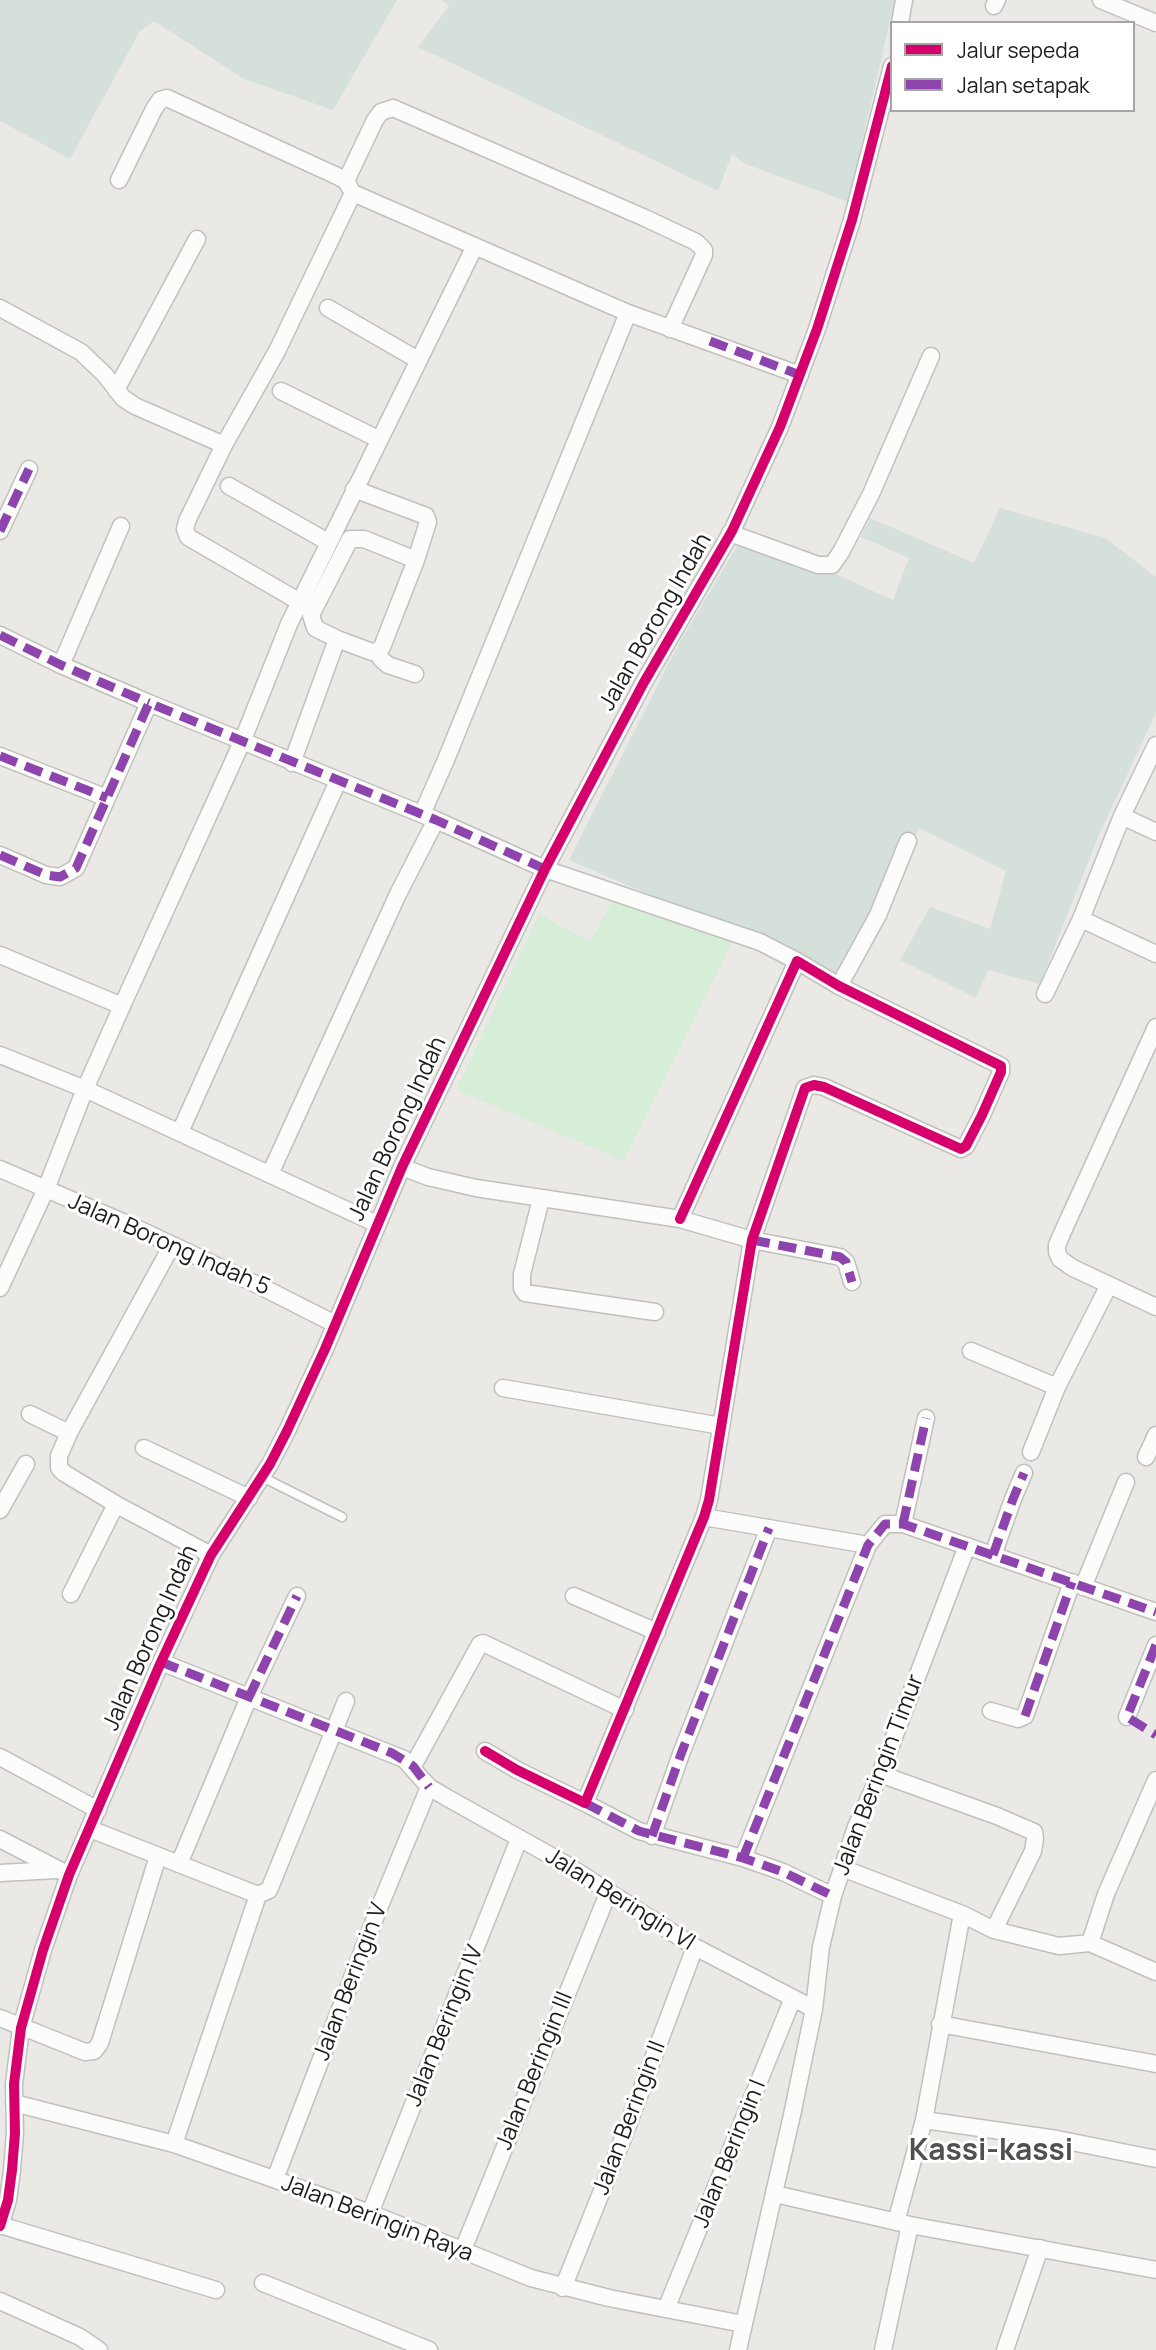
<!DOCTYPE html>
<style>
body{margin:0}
#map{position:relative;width:1156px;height:2350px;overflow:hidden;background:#ebe9e6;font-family:Manrope,sans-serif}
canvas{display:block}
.legend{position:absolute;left:890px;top:21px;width:245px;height:91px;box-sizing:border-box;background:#fff;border:2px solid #a5a5a5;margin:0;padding:9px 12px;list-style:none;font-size:21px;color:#1d1d1d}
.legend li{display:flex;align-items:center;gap:14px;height:35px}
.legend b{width:35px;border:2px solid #a5a5a5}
</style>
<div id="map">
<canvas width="1156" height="2350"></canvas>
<ul class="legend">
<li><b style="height:9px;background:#d6006c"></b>Jalur sepeda</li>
<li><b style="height:9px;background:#8e44ad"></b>Jalan setapak</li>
</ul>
</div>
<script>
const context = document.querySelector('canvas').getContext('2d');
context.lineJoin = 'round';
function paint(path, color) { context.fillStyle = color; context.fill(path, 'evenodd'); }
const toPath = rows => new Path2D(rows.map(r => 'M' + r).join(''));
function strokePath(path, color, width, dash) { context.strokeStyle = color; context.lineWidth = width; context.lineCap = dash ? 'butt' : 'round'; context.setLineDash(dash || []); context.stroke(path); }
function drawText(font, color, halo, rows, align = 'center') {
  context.font = font + ' Manrope,sans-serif'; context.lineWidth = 6; context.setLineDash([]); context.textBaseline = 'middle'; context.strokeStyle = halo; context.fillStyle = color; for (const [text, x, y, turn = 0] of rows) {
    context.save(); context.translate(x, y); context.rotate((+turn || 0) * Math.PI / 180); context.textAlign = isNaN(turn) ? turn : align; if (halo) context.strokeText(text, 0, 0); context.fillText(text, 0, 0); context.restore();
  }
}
paint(toPath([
 [0,0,397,0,333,110,244,79,154,21,140,31,70,159,0,121],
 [442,0,895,0,848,202,743,163,732,154,718,191,418,47,449,6],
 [1000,508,1105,538,1156,577,1156,713,1098,837,1040,984,988,970,976,998,900,960,930,907,990,929,1006,871,919,828,837,974,784,943,659,899,569,860,678,645,742,538,827,570,893,600,909,558,861,537,870,518,974,563]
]), '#d5e0da');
paint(toPath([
 [616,894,735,937,624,1161,456,1090,539,914,590,942]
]), '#d6eed8');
const service = toPath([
 [262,1477,342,1517]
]);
const minor = toPath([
 [1101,0,1156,23],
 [994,6,997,0],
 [900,23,904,0],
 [119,180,154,109,160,100,167,98,337,176,346,181,350,188],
 [346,181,375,120,381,112,393,108,645,218,696,242,704,250,704,255,670,329],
 [0,308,81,352,105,375,123,398,135,406,224,445,187,521,185,529,188,537,300,602],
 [328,308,418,360],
 [116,390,197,239],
 [281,391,378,439],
 [224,445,277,351,353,193,628,313,800,375],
 [229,486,328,542],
 [0,531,29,469],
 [730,533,818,565,832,565,841,552,871,494,931,356],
 [0,635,61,665,149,703],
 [337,639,315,628,311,615,350,539,364,539,416,560],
 [378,651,381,659,388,665,415,674],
 [61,665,121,526],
 [0,756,107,798],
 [292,763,337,639,372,652,378,651,382,647,416,560,428,522,426,516,354,489],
 [422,814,445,762,628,313],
 [1122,816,1156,832],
 [0,855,46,875,60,877,76,868,149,703,436,820,545,869,760,942,797,961],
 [1081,919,1156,954],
 [0,955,122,1006],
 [839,986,878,915,908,841],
 [1045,994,1081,919,1122,816,1156,745],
 [1156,1027,1064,1229,1057,1245,1057,1252,1060,1259,1073,1268,1156,1307],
 [0,1055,85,1089,377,1224],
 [180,1132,338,781],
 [402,1167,428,1177,476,1188,680,1219,752,1240,840,1257,846,1262,852,1282],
 [0,1169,132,1226,264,1288,335,1324],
 [270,1174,398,894,436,820],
 [541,1199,522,1274,522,1288,525,1293,655,1312],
 [0,1288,46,1189,85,1089,122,1006,242,742,289,624,475,246],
 [971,1351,1057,1387],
 [503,1388,721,1426],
 [30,1414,69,1433],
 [144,1448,249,1498],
 [1031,1452,1057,1387,1109,1285],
 [1146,1457,1156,1435],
 [119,1506,64,1473,59,1468,59,1456,69,1433,172,1245],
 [0,1510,26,1464],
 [704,1517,868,1545],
 [903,1524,926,1418],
 [993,1555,1013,1499,1024,1473],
 [1083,1587,1126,1482],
 [71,1594,109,1518,115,1507,119,1506,211,1555],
 [574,1596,657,1632],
 [161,1662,404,1759,429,1787,444,1796,562,1862,695,1947,814,2009],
 [991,1711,1018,1719,1025,1716,1072,1582],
 [1127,1717,1156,1645],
 [485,1751,517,1770,585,1803,704,1517,709,1500,752,1240,805,1088,814,1085,824,1087,961,1149,966,1146,982,1115,1001,1072,1001,1066,839,986,797,961,680,1219],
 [0,1757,98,1810],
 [413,1766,480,1644,483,1643,625,1710],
 [880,1774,997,1816,1034,1832,1035,1839,1033,1851,994,1930],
 [585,1803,639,1831,743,1858,783,1872,833,1896],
 [90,1829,258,1895],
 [652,1836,681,1754,769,1528],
 [0,1839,69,1875],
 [743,1858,868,1545,885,1524,903,1524,1156,1612],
 [179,1864,249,1697,297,1596],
 [842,1868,962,1914,994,1930,1059,1946,1090,1943,1156,1972],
 [0,1873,57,1870],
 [258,1895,269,1890,346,1701],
 [1090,1943,1106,1894,1156,1780],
 [0,2018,85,2052,94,2051,100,2043,158,1856],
 [940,2024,1156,2064],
 [14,2103,174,2144,370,2213,531,2278,609,2298,743,2324],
 [924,2120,1057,2139,1156,2159],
 [174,2144,258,1895],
 [275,2179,377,1913,429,1787],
 [775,2194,910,2225,1156,2270],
 [370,2213,519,1839],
 [896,2222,924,2120,962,1914],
 [0,2225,216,2290],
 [0,2226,8,2200,12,2170,15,2133,14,2084,21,2028,43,1950,69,1875,161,1662,211,1555,270,1464,287,1431,325,1349,402,1167,545,869,643,684,732,531,780,427,817,329,852,220,892,66],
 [462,2252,609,1891],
 [263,2283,429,2350],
 [563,2288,625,2133,695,1947],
 [0,2301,80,2337,99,2350],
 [666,2309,793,1998],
 [738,2350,792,2115,814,2009,821,1947,833,1896,856,1827,880,1774,967,1546],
 [883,2350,910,2225],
 [1005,2350,1040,2248]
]);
strokePath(service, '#c1c0be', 11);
strokePath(minor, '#c1c0be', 19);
strokePath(service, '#fcfcfb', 8);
strokePath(minor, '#fcfcfb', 16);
strokePath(toPath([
 [710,341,800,375],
 [0,531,29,469],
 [0,635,61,665,149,703],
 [0,756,107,798],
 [0,855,46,875,60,877,76,868,149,703,436,820,545,869],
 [752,1240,840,1257,846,1262,852,1282],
 [903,1524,926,1418],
 [993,1555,1013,1499,1024,1473],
 [1156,1645,1127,1717,1156,1735],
 [161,1662,392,1753,413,1766,429,1787],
 [249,1697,297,1596],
 [1025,1716,1072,1582],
 [585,1803,639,1831,743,1858,783,1872,833,1896],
 [652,1836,681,1754,769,1528],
 [743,1858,868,1545,885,1524,903,1524,1156,1612]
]), '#8e44ad', 9, [18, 9]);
strokePath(toPath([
 [485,1751,517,1770,585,1803,704,1517,709,1500,752,1240,805,1088,814,1085,824,1087,961,1149,966,1146,982,1115,1001,1072,1001,1066,839,986,797,961,680,1219],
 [0,2226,8,2200,12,2170,15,2133,14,2084,21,2028,43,1950,69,1875,161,1662,211,1555,270,1464,287,1431,325,1349,402,1167,545,869,643,684,732,531,780,427,817,329,852,220,892,66]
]), '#d6006c', 10);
drawText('23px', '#1d1d1d', '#fff', [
 ["Jalan Borong Indah",656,622,-60],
 ["Jalan Borong Indah",398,1129,-65],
 ["Jalan Borong Indah 5",169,1245,24],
 ["Jalan Borong Indah",151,1638,-66],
 ["Jalan Beringin Timur",879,1775,-69],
 ["Jalan Beringin VI",620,1900,32],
 ["Jalan Beringin V",351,1982,-69],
 ["Jalan Beringin IV",445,2026,-68],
 ["Jalan Beringin III",535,2071,-68],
 ["Jalan Beringin II",630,2118,-69],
 ["Jalan Beringin I",730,2154,-68],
 ["Jalan Beringin Raya",377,2219,21]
]);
drawText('bold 30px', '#505050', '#fff', [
 ["Kassi-kassi",991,2152]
]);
</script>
